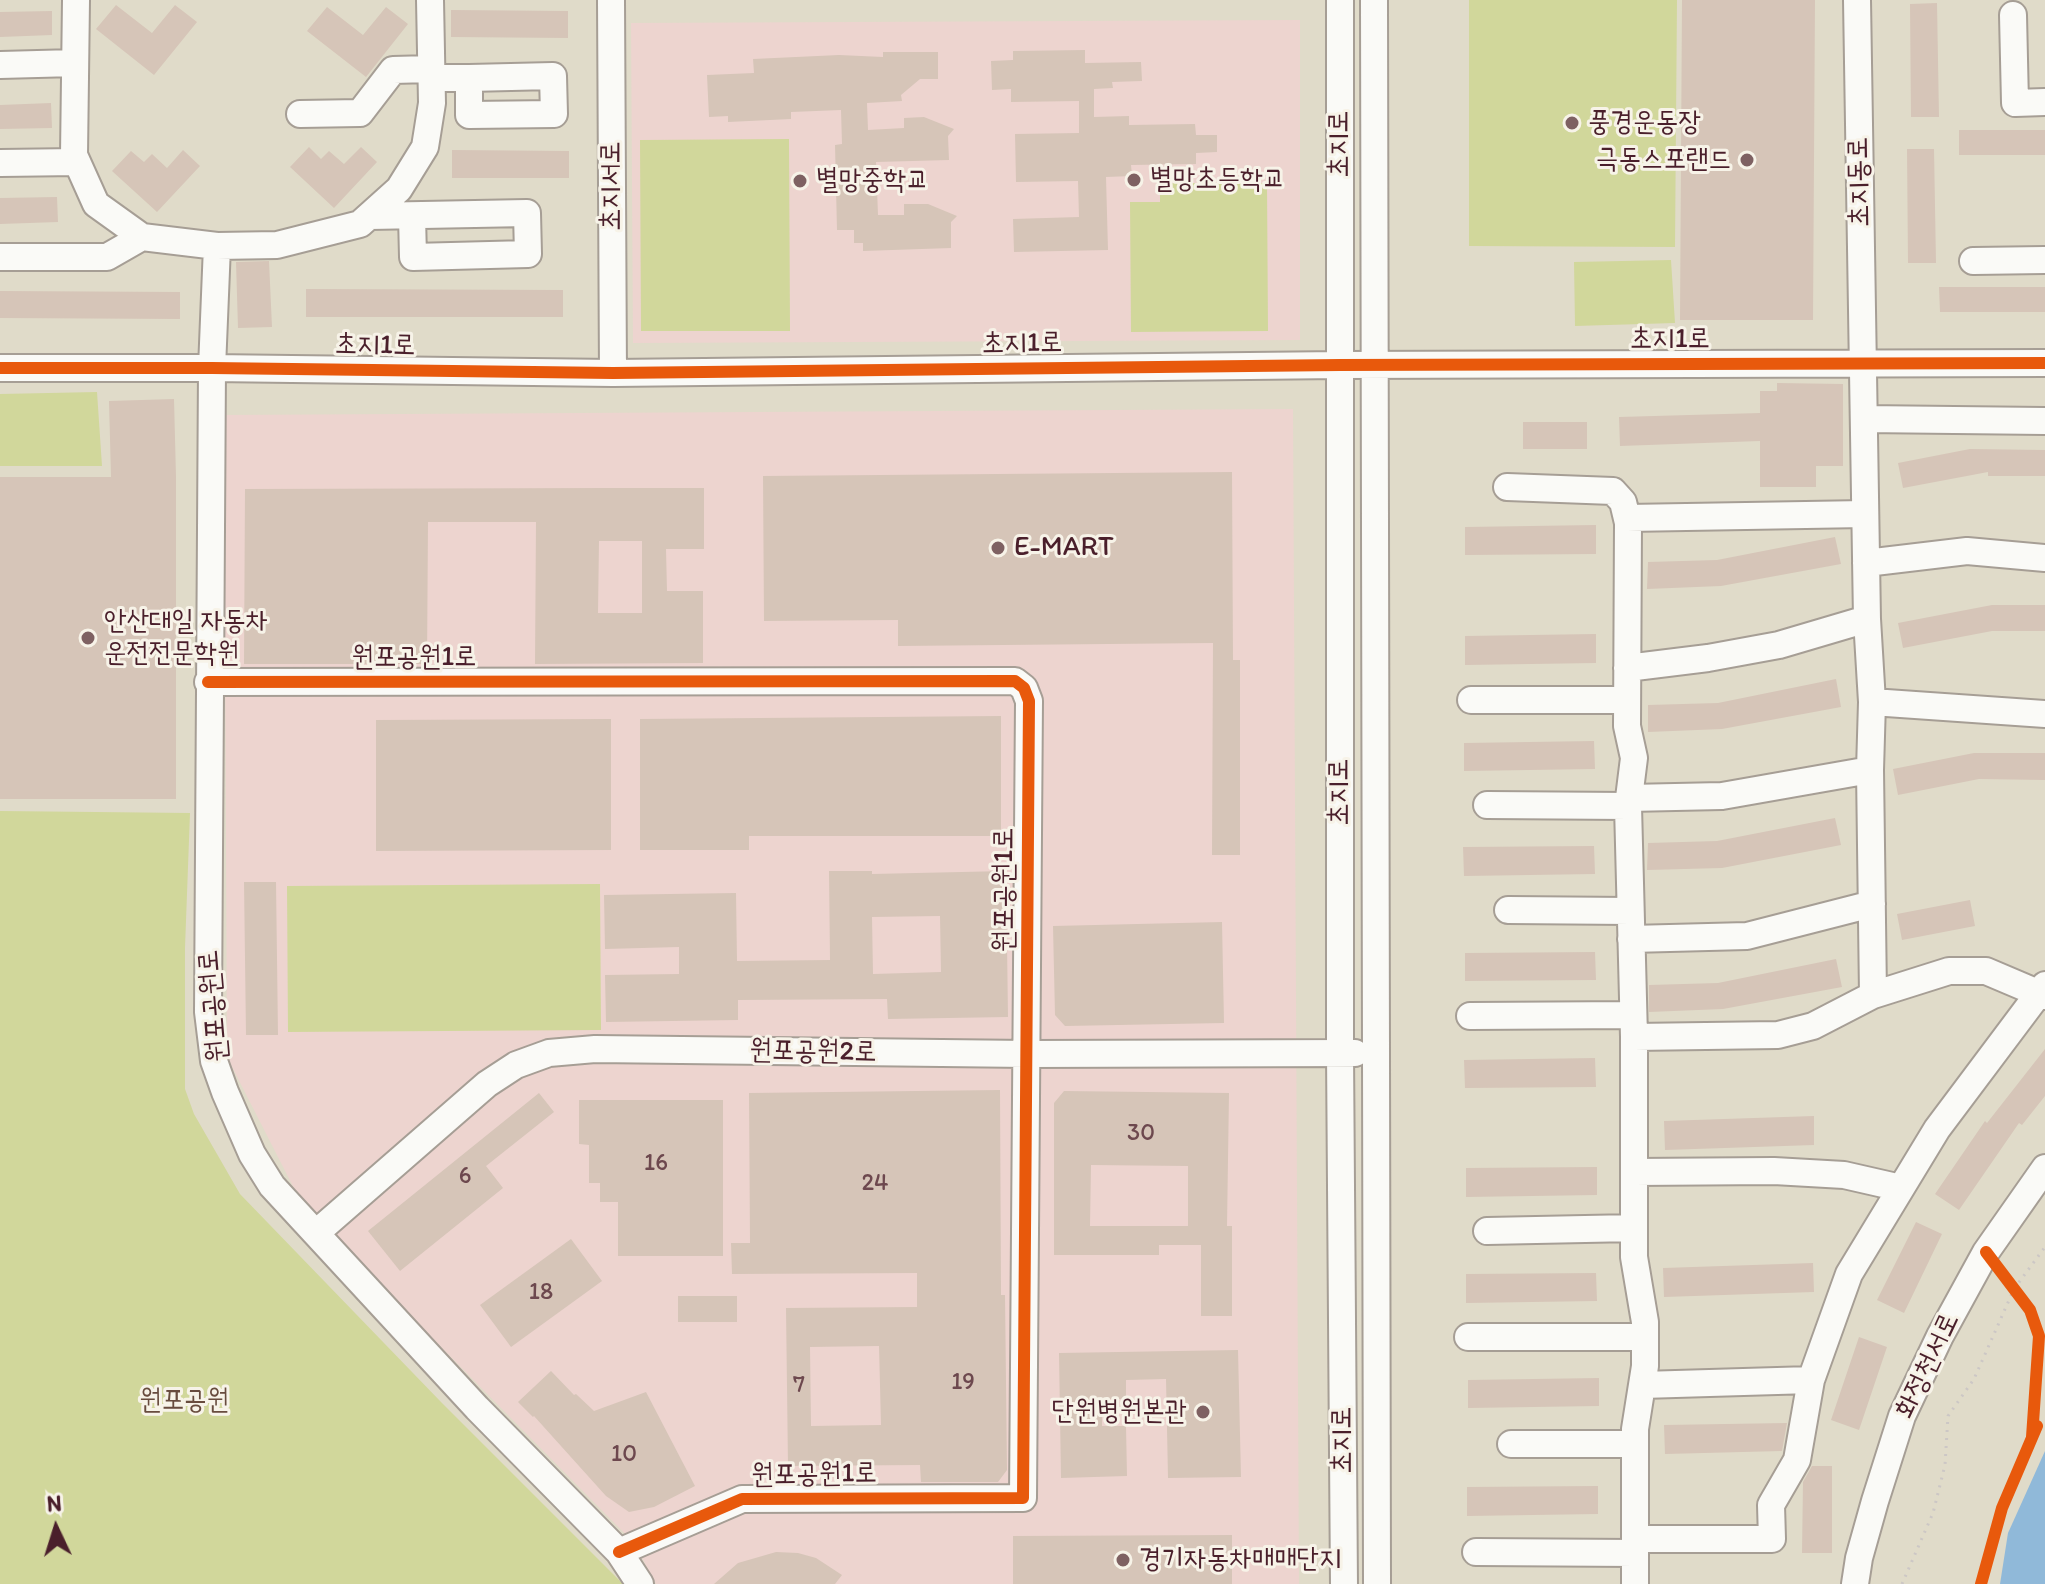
<!DOCTYPE html>
<meta charset="utf-8">
<style>
body{margin:0}
#map{position:relative;width:2045px;height:1584px;overflow:hidden;background:#e0dbc9;font-family:Itim,sans-serif}
canvas{display:block}
.north{position:absolute;left:16px;top:1488px;width:80px;height:80px;-webkit-text-stroke:6px #f7f3e8;paint-order:stroke;rotate:356deg;font-size:22px;font-weight:700;line-height:32px;text-align:center;color:#4a1f2b}
.north::after{content:'';display:block;margin:auto;width:28px;height:36px;background:#4a1f2b;clip-path:polygon(50% 0,100% 100%,50% 72%,0 100%)}
</style>
<div id="map">
<canvas width="2045" height="1584"></canvas>
<div class="north">N</div>
</div>
<script>
const context = document.querySelector('canvas').getContext('2d');
context.lineJoin = 'round';
function paint(path, color) { context.fillStyle = color; context.fill(path, 'evenodd'); }
const toPath = rows => new Path2D(rows.map(r => 'M' + r).join(''));
function strokePath(path, color, width, dash) { context.strokeStyle = color; context.lineWidth = width; context.lineCap = dash ? 'butt' : 'round'; context.setLineDash(dash || []); context.stroke(path); }
function drawText(font, color, halo, rows, align = 'center') {
  context.font = font + ' Itim,"Poor Story",sans-serif'; context.lineWidth = 6; context.setLineDash([]); context.textBaseline = 'middle'; context.strokeStyle = halo; context.fillStyle = color; for (const [text, x, y, turn = 0] of rows) {
    context.save(); context.translate(x, y); context.rotate((+turn || 0) * Math.PI / 180); context.textAlign = isNaN(turn) ? turn : align; if (halo) context.strokeText(text, 0, 0); context.fillText(text, 0, 0); context.restore();
  }
}
paint(toPath([
 [1300,20,1300,340,633,343,631,23],
 [1293,409,1299,1584,656,1584,634,1543,304,1208,227,1057,224,415]
]), '#edd4cf');
paint(toPath([
 [1469,0,1677,0,1675,247,1469,246],
 [789,139,790,331,641,331,640,140],
 [1160,183,1267,183,1268,331,1131,332,1130,202,1160,202],
 [1671,260,1675,323,1575,326,1574,262],
 [97,392,102,466,0,466,0,394],
 [0,811,190,813,185,948,185,1089,194,1114,240,1194,441,1402,623,1584,0,1584],
 [600,884,601,1030,288,1032,287,886]
]), '#d1d79b');
paint(toPath([
 [2045,1451,2045,1584,2000,1584,2008,1533]
]), '#90b9d9');
paint(toPath([
 [1682,0,1815,0,1813,320,1680,320],
 [1937,3,1939,117,1911,117,1910,4],
 [116,5,152,33,175,5,197,22,154,75,96,29],
 [327,7,363,35,386,7,408,24,366,77,307,31],
 [451,10,568,11,568,38,451,37],
 [52,11,52,35,0,37,0,12],
 [1085,50,1085,63,1141,62,1142,81,1112,82,1113,88,1094,89,1094,117,1129,116,1129,125,1195,124,1196,135,1217,135,1217,152,1196,153,1196,164,1131,165,1132,176,1106,177,1108,250,1014,252,1013,219,1079,217,1078,181,1016,182,1015,134,1079,133,1079,101,1011,102,1011,89,992,90,991,61,1013,60,1013,51],
 [883,52,938,52,938,79,920,79,901,95,902,101,867,103,868,130,904,128,904,118,924,117,954,129,948,136,949,160,876,162,878,215,904,215,904,204,928,204,957,216,951,222,951,248,863,251,863,243,854,243,854,230,837,230,835,145,842,144,841,110,791,112,791,119,728,122,728,116,709,117,707,75,754,73,753,59,839,55,883,57],
 [51,103,52,128,0,129,0,105],
 [1959,130,2045,130,2045,155,1959,155],
 [309,147,321,159,329,151,344,164,361,147,377,162,334,208,290,167],
 [1907,149,1934,149,1936,263,1908,263],
 [183,150,200,166,157,212,112,171,131,151,144,162,152,154,167,168],
 [452,150,569,151,569,178,452,178],
 [57,197,58,222,0,224,0,198],
 [269,261,272,327,238,328,236,262],
 [1939,287,2045,287,2045,312,1940,312],
 [306,289,563,290,563,317,306,317],
 [0,291,180,292,180,319,0,318],
 [1777,383,1843,384,1843,466,1816,466,1816,487,1760,487,1760,441,1620,446,1619,417,1760,413,1760,391,1777,391],
 [174,399,176,477,176,799,0,799,0,477,111,477,109,401],
 [1523,422,1587,422,1587,449,1523,449],
 [1970,449,2045,450,2045,476,1988,476,1988,472,1903,488,1898,463],
 [1232,472,1233,660,1240,660,1240,855,1212,855,1213,643,898,646,898,620,764,621,763,476],
 [605,488,704,488,704,549,666,549,667,591,703,591,703,663,535,664,536,522,428,522,427,664,244,664,245,489],
 [599,541,642,541,642,613,598,613],
 [1596,525,1596,554,1465,555,1465,527],
 [1835,537,1841,564,1721,586,1647,589,1648,562,1717,560],
 [1992,605,2045,605,2045,631,1992,631,1903,648,1898,623],
 [1596,634,1596,663,1465,665,1465,636],
 [1836,679,1841,707,1722,729,1648,732,1648,705,1718,703],
 [1001,716,1001,836,749,836,749,850,640,850,640,719],
 [611,719,611,850,376,851,376,720],
 [1594,741,1595,769,1464,771,1464,743],
 [1974,753,2045,753,2045,780,1979,779,1898,795,1893,769],
 [1835,818,1841,845,1722,868,1647,870,1648,843,1717,841],
 [1594,846,1595,874,1464,876,1463,847],
 [829,871,872,871,872,874,1006,871,1008,1017,888,1019,887,999,738,1000,738,1020,606,1022,605,975,679,974,679,947,605,949,604,895,736,893,737,961,830,960],
 [940,916,941,972,873,974,872,917],
 [244,882,276,882,278,1035,246,1035],
 [1970,900,1975,926,1902,940,1897,914],
 [1222,922,1224,1023,1065,1026,1055,1015,1053,926],
 [1595,952,1596,980,1465,981,1465,953],
 [1836,959,1842,987,1723,1009,1649,1012,1649,985,1718,983],
 [2045,1049,2045,1096,2022,1125,2019,1123,1959,1210,1935,1194,1985,1121,1987,1123],
 [1595,1058,1596,1087,1465,1088,1464,1060],
 [1000,1090,1001,1295,1005,1295,1007,1470,998,1482,921,1482,920,1465,788,1466,786,1308,917,1307,917,1273,732,1274,731,1243,750,1243,749,1093],
 [879,1346,881,1425,811,1426,810,1347],
 [1064,1091,1229,1093,1227,1226,1232,1226,1232,1316,1201,1316,1201,1245,1159,1245,1159,1255,1054,1255,1054,1103],
 [1091,1165,1188,1166,1188,1226,1090,1226],
 [539,1093,554,1112,486,1166,503,1188,400,1271,368,1231],
 [579,1100,723,1100,723,1256,618,1256,618,1202,600,1202,600,1183,589,1183,589,1145,579,1144],
 [1814,1116,1814,1145,1665,1150,1664,1121],
 [1597,1167,1597,1195,1466,1197,1466,1168],
 [1916,1222,1942,1234,1904,1313,1877,1300],
 [571,1239,602,1281,511,1347,480,1305],
 [1813,1263,1814,1292,1664,1297,1663,1268],
 [1596,1273,1597,1301,1466,1303,1466,1274],
 [678,1296,737,1296,737,1322,678,1322],
 [1859,1337,1887,1347,1859,1430,1831,1420],
 [1238,1350,1241,1477,1168,1478,1166,1379,1126,1380,1126,1399,1102,1399,1102,1426,1126,1426,1127,1476,1061,1478,1059,1353],
 [551,1371,574,1395,576,1394,594,1411,646,1392,695,1486,654,1507,629,1512,606,1496,534,1416,533,1417,518,1402],
 [1599,1378,1599,1406,1468,1408,1468,1380],
 [1787,1423,1782,1451,1665,1454,1664,1425],
 [1812,1466,1832,1466,1832,1553,1802,1553,1803,1482],
 [1598,1486,1598,1514,1467,1516,1467,1487],
 [1232,1535,1232,1584,1013,1584,1013,1536],
 [776,1552,798,1553,816,1558,842,1575,835,1584,714,1584,738,1563]
]), '#d6c5b8');
const minor = toPath([
 [76,0,74,155,96,204,142,237,217,246,212,368,208,1012,214,1061,225,1092,252,1154,272,1186,477,1408,619,1552,640,1584],
 [611,0,613,373],
 [1340,0,1340,1053,1344,1584],
 [1374,0,1377,1584],
 [1857,0,1867,619,1872,702,1870,770,1873,995],
 [2013,15,2015,103,2045,102],
 [0,65,75,63],
 [432,78,469,78,553,76,554,114,469,115,469,78],
 [300,114,360,113,393,70,431,69],
 [0,163,77,162],
 [370,216,527,213,528,254,413,257,412,216],
 [217,246,277,245,360,224,399,189,425,147,432,103,430,0],
 [0,257,107,257,142,237],
 [1973,261,2045,260],
 [0,368,212,368,613,373,1340,365,2045,363],
 [1864,419,2045,421],
 [1507,487,1613,491,1623,502,1628,523,1627,726,1634,758,1628,806,1634,1037],
 [1627,518,1865,514],
 [1866,563,1967,551,2045,558],
 [1627,668,1708,658,1779,645,1867,619],
 [208,682,1015,681,1024,688,1029,701,1023,1498,742,1499,619,1552],
 [1471,700,1627,700],
 [1872,702,2045,714],
 [1629,798,1722,796,1870,770],
 [1487,805,1628,806],
 [1508,910,1630,911],
 [1631,939,1747,936,1872,904],
 [1470,1016,1633,1015],
 [1634,1172,1774,1171,1844,1175,1901,1188],
 [1487,1231,1634,1228],
 [316,1233,487,1084,516,1065,549,1053,595,1049,1028,1054,1355,1053],
 [1468,1337,1645,1337],
 [1642,1385,1811,1380,1849,1274,1937,1129,2045,985],
 [1511,1444,1635,1444],
 [1635,1539,1772,1539,1771,1505,1797,1460,1811,1380],
 [1476,1552,1635,1553],
 [1635,1584,1635,1429,1645,1366,1645,1322,1634,1257,1634,1037,1778,1035,1813,1026,1873,995,1949,971,1986,971,2045,996],
 [1855,1584,1859,1558,1875,1501,1902,1416,1940,1336,1986,1252,2045,1168]
]);
strokePath(minor, '#a69e95', 30);
strokePath(toPath([
 [1902,1584,1933,1513,1945,1465,1948,1416,1974,1379,2014,1289,2045,1247]
]), '#ccc7c5', 3, [2, 6]);
strokePath(minor, '#fafaf7', 26);
strokePath(toPath([
 [0,368,212,368,613,373,1340,365,2045,363],
 [208,682,1015,681,1024,688,1029,701,1023,1498,742,1499,619,1552],
 [1986,1252,2030,1310,2039,1336,2032,1437],
 [1981,1584,2002,1508,2037,1426]
]), '#e8590c', 12);
for (const [x, y, r, color] of [
 [1572,123,8,"#7e6162"],
 [1747,160,8,"#7e6162"],
 [1134,180,8,"#7e6162"],
 [800,181,8,"#7e6162"],
 [998,548,8,"#7e6162"],
 [88,638,8,"#7e6162"],
 [1203,1412,8,"#7e6162"],
 [1123,1560,8,"#7e6162"]
]) { const dot = new Path2D(); dot.arc(x, y, r, 0, 2 * Math.PI); context.fillStyle = color; context.fill(dot); strokePath(dot, '#f7f3e8', 3); }
drawText('24px', '#6d484e', null, [
 ["30",1141,1134],
 ["16",656,1164],
 ["6",465,1177],
 ["24",875,1184],
 ["18",541,1293],
 ["19",963,1383],
 ["7",799,1386],
 ["10",624,1455]
]);
drawText('28px', '#4a1f2b', '#f7f3e8', [
 ["풍경운동장",1588,123],
 ["극동스포랜드",1731,160,"right"],
 ["별망초등학교",1150,180],
 ["별망중학교",816,181],
 ["E-MART",1014,548],
 ["안산대일 자동차",104,622],
 ["운전전문학원",104,654],
 ["단원병원본관",1187,1412,"right"],
 ["경기자동차매매단지",1139,1560]
], 'left');
drawText('28px', '#4a1f2b', '#f7f3e8', [
 ["초지로",1340,144,-90],
 ["초지동로",1860,182,-91],
 ["초지서로",612,186,-90],
 ["초지1로",1670,340],
 ["초지1로",1022,344,-1],
 ["초지1로",375,346,1],
 ["원포공원1로",414,658],
 ["초지로",1340,792,-90],
 ["원포공원1로",1005,890,-90],
 ["원포공원로",214,1006,-95],
 ["원포공원2로",813,1052,1],
 ["화정천서로",1928,1366,-65],
 ["초지로",1343,1440,-90],
 ["원포공원1로",814,1475,-1]
]);
drawText('28px', '#684c3e', '#f7f3e8', [
 ["원포공원",184,1401]
]);
</script>
